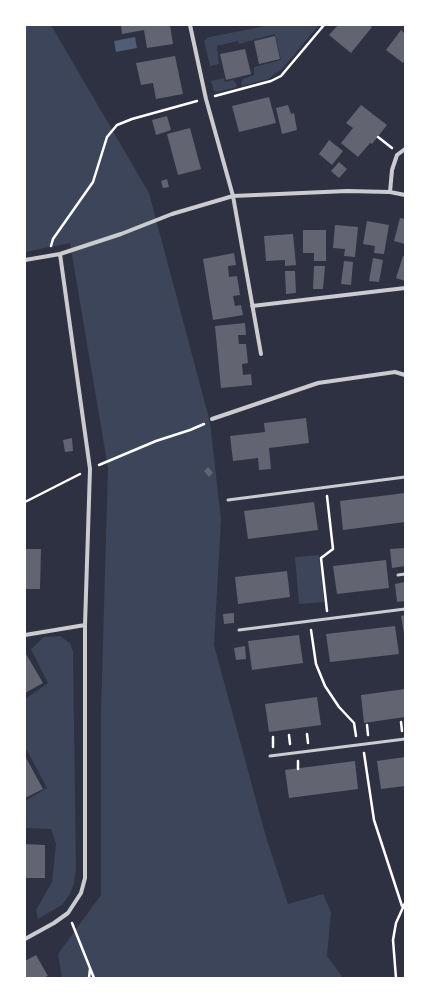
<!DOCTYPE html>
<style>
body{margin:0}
#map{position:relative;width:430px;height:1003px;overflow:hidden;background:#2d3142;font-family:"Fira Sans",sans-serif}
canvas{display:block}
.frame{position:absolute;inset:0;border:26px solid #fff;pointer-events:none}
</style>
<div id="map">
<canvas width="430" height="1003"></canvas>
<div class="frame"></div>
</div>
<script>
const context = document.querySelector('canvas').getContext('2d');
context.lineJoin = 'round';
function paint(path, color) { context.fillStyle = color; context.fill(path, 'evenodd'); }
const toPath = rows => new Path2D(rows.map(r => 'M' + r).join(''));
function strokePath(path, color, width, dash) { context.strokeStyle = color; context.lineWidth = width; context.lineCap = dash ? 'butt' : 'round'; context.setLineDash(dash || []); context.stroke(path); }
paint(toPath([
 [25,25,51,25,149,193,210,422,221,520,214,645,266,837,288,904,323,894,331,912,327,956,343,978,62,978,58,954,101,895,101,711,108,468,70,243,25,252],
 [271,25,319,25,282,69,268,79,242,86,241,83,243,79,254,75,254,67,281,60,275,34,239,44,238,41,217,46,219,64,210,66,204,41,209,37],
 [224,78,225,82,233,80,236,83,237,87,217,92,214,91,211,81],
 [319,555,324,602,299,604,295,557],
 [60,636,70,643,73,651,76,870,74,883,70,894,62,905,38,919,36,910,52,882,56,844,51,829,25,828,25,801,47,788,25,747,25,699,48,683,31,649,44,637]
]), '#3c4559');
paint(toPath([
 [135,37,137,48,116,52,114,41]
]), '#4f5d75');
paint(toPath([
 [121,25,170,25,173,44,147,48,144,30,122,34],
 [338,25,369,25,372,27,351,53,329,35],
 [401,30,405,34,405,60,403,63,386,50],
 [275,36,280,59,259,64,254,41],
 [245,49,251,74,226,80,220,54],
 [175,56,183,94,156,99,153,83,141,85,136,63],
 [269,97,276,123,239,132,232,106],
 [288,105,291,114,294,113,297,130,282,134,276,108],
 [361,105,387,125,372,144,370,143,358,157,341,143,353,128,346,123],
 [167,116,171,130,156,135,152,120],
 [190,128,201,169,178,175,167,134],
 [329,140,343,151,332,165,319,154],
 [339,162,347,169,339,178,331,171],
 [167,179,169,187,163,188,161,181],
 [400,218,405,219,405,244,394,241],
 [367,221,389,225,384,254,374,253,375,246,363,244],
 [335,225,358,227,355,257,344,256,345,249,333,248],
 [303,230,326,230,326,261,314,261,314,253,303,253],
 [293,234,296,265,285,266,285,260,266,261,264,236],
 [234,253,236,265,228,266,229,277,237,276,240,295,233,296,235,306,241,305,243,315,213,320,203,259],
 [403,256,405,257,405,281,396,278],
 [373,258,383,260,379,282,369,281],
 [344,261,353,262,351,285,341,284],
 [314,266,325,266,323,289,313,289],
 [285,271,295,271,296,293,286,294],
 [245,323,246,335,238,335,239,344,246,344,248,363,242,364,243,375,251,374,252,385,221,388,215,326],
 [306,418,309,443,269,448,271,469,259,470,258,458,233,461,230,436,265,432,264,423],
 [72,438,73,451,65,452,63,440],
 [208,467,213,473,209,477,204,471],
 [405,493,405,522,343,530,340,501],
 [314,502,318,530,248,539,244,511],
 [405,548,405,566,392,568,390,549],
 [25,549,41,549,40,589,25,589],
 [386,560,389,588,337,594,333,566],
 [287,571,290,597,238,604,235,577],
 [405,582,405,601,397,602,395,584],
 [234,613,234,623,224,624,223,614],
 [405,615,405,634,404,634,401,616],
 [395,626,399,654,330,662,326,634],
 [299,635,303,663,252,670,248,641],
 [245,646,246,659,236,660,234,648],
 [26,654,43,683,25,693,25,655],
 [405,689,405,717,364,723,361,695],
 [317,697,321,725,269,732,265,704],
 [25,756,43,789,25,798],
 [405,757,405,786,381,789,377,761],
 [355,761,358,789,289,798,285,770],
 [25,844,45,845,45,878,25,878],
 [36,955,48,976,43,978,25,978,25,961]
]), '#626471');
strokePath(toPath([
 [215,96,271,81,281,76,324,25],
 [378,137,392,148],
 [51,246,53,239,93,182,107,137,117,125,132,119,197,101],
 [99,465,156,441,190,430,204,424],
 [25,502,80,474],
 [327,611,321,558,333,549,327,496],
 [311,630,316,664,325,686,339,707,354,723,356,736],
 [401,722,402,731],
 [367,725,368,735],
 [307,734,308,743],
 [289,735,290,744],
 [273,737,273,747],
 [364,753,374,820,402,906],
 [298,761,298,769],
 [72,923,94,978],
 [89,978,90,969],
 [396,978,393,940,396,923,405,903]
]), '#fff', 2.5);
strokePath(toPath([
 [228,500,405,477],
 [398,575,405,574],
 [239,630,405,609],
 [270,756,405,739]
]), '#caccd0', 3);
strokePath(toPath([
 [190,25,206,99,233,196,261,354],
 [390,192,392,170,397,155,405,149],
 [25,260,60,254,121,234,172,214,233,196,347,191,390,192,405,195],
 [252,306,405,288],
 [212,419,318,383,395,372,405,375],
 [25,635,85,625],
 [25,939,54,923,68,913,81,893,85,878,85,625,90,469,60,254]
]), '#caccd0', 4);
</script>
